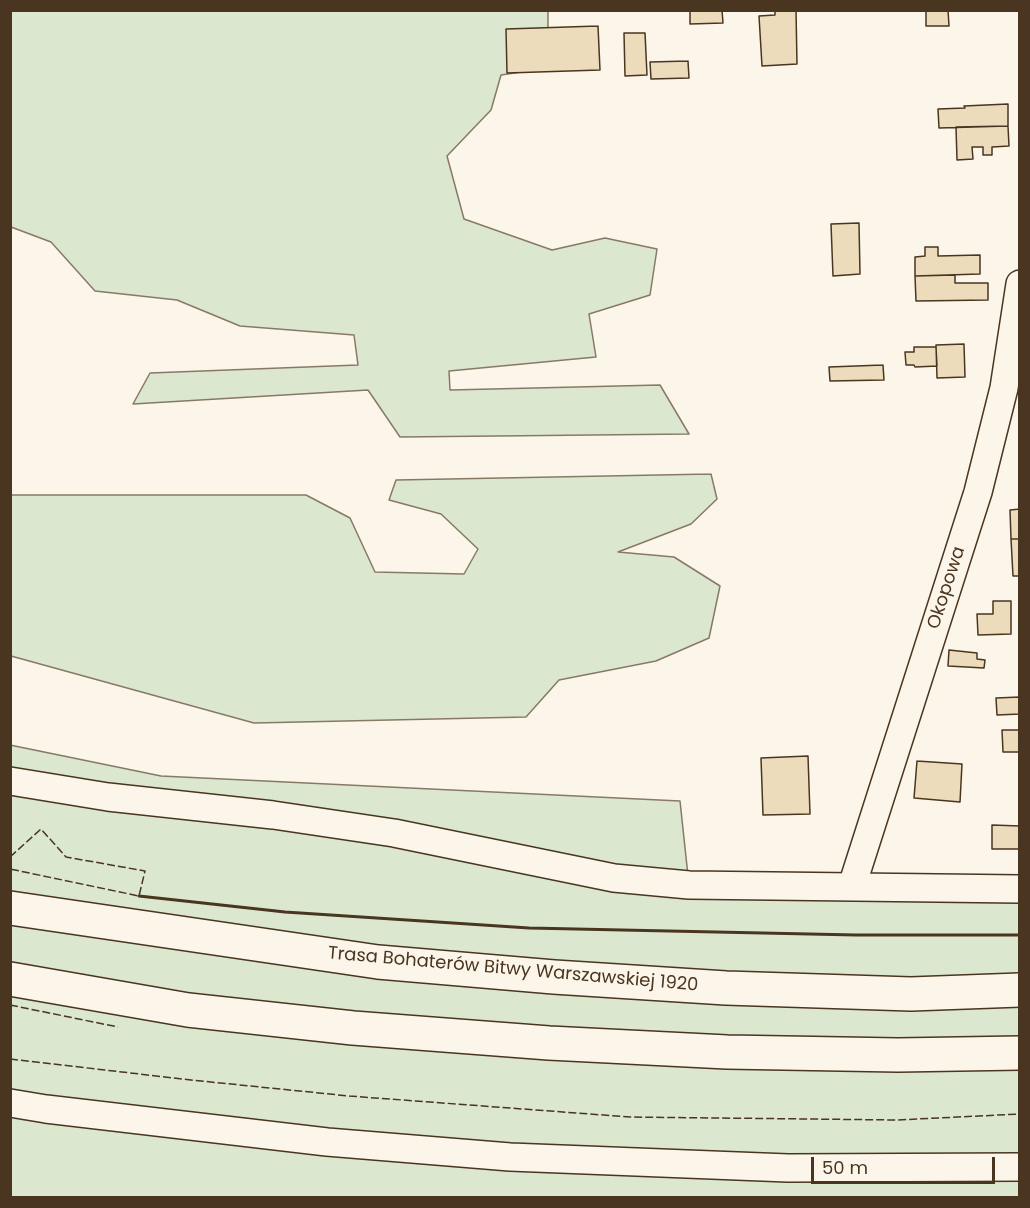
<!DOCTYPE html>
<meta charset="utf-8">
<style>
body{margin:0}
#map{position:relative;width:1030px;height:1208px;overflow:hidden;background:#fbf6e9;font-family:Poppins,sans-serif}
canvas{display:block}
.frame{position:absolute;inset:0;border:12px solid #4a3520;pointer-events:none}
.scale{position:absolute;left:811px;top:1157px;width:184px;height:27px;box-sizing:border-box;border:3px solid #4a3520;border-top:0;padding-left:8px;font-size:18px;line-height:21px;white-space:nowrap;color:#4a3520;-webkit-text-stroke:4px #fbf6e9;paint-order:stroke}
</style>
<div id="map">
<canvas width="1030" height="1208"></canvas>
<div class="frame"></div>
<div class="scale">50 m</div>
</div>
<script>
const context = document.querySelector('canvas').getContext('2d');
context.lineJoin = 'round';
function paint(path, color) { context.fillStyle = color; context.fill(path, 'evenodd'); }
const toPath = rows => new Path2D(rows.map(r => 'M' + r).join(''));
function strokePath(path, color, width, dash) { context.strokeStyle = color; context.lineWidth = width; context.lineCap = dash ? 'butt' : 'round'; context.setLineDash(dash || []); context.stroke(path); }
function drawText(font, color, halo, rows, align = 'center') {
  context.font = font + ' Poppins,sans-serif'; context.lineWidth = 4.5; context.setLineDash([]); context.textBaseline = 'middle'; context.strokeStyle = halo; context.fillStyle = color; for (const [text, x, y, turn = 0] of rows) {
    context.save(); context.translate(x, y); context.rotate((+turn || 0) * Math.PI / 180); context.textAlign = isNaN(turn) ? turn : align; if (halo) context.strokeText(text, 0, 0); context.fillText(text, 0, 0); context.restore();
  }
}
const green = toPath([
 [10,11,548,11,548,68,501,75,491,110,447,156,464,219,552,250,605,238,657,249,650,295,589,314,596,357,449,371,450,390,660,385,689,434,400,437,368,390,133,404,150,373,358,365,354,335,240,326,177,300,95,291,51,242,11,227,10,11],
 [711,474,717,499,691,524,618,552,674,557,720,586,709,638,656,661,559,680,526,717,254,723,11,656,11,495,306,495,350,518,375,572,464,574,478,549,441,514,389,500,396,480,711,474],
 [10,745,161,776,680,801,689,885,1019,889,1019,1197,11,1197,10,745]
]);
paint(green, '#dce7d0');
strokePath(green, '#887966', 1.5);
const building = toPath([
 [690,10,722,10,723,23,690,24,690,10],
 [775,10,796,10,797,64,762,66,759,16,775,15,775,10],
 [926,10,948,10,949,26,926,26,926,10],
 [598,26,600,70,507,73,506,29,598,26],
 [624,33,645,33,647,75,625,76,624,33],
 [688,61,689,78,651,79,650,62,688,61],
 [1008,104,1008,126,939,128,938,109,965,108,964,106,1008,104],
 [1008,126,1009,146,992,147,992,155,983,155,983,147,972,147,973,159,957,160,956,127,1008,126],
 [859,223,860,274,833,276,831,224,859,223],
 [925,247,938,247,938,256,980,255,980,274,915,276,915,257,925,256,925,247],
 [955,275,955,283,988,283,988,300,916,301,915,276,955,275],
 [964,344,965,377,937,378,936,345,964,344],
 [914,347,936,347,937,366,915,367,914,365,906,365,905,352,914,352,914,347],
 [883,365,884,380,830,381,829,367,883,365],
 [1020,509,1020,539,1011,539,1010,510,1020,509],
 [1011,539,1020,539,1020,576,1013,576,1011,539],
 [993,601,1011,601,1011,634,978,635,977,614,993,614,993,601],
 [949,650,977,653,977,659,985,660,984,668,948,666,949,650],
 [1020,697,1020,714,997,715,996,698,1020,697],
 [1002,730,1020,730,1020,752,1003,752,1002,730],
 [808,756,810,814,763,815,761,758,808,756],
 [917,761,962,764,960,802,914,798,917,761],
 [992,825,1020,826,1020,849,992,849,992,825]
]);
paint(building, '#ecdcbc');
strokePath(building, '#4a3520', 1.5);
const minor = toPath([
 [10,781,108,797,273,815,394,833,614,878,689,885,1020,889],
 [852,886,978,492,1004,388,1020,284],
 [10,1103,46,1109,327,1142,510,1157,788,1168,1020,1167]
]);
const highway = toPath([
 [10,908,378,962,554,977,726,988,911,994,1020,990],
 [10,979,188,1010,353,1028,549,1043,727,1052,898,1055,1020,1053]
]);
strokePath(minor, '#4a3520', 30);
strokePath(highway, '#4a3520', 36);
strokePath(minor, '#fbf6e9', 27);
strokePath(highway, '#fbf6e9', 33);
strokePath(toPath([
 [10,857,41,829,66,857,145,871,139,896,10,869],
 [10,1005,118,1027],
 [10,1059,191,1080,349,1096,630,1117,897,1120,1020,1114]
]), '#4a3520', 1.5, [8, 3]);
strokePath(toPath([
 [139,896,285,912,529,928,856,935,1020,935]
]), '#4a3520', 3);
drawText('18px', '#4a3520', '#fbf6e9', [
 ["Okopowa",947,588,-72],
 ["Trasa Bohaterów Bitwy Warszawskiej 1920",513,970,5]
]);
</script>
